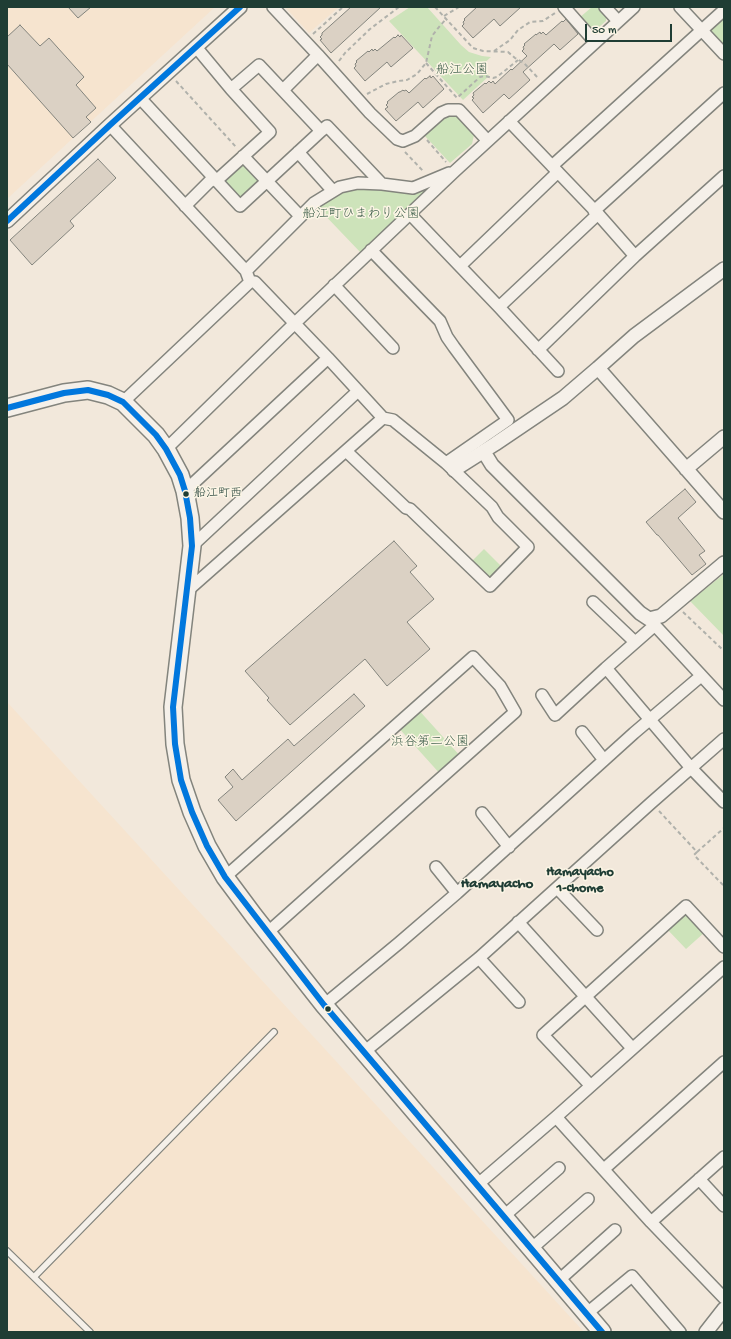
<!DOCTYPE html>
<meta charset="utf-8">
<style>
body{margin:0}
#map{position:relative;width:731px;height:1339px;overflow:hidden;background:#f2e8db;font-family:"Gochi Hand",sans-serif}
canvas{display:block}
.frame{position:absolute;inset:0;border:8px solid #1f3d34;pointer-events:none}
.scale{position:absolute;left:585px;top:24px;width:87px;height:18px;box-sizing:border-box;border:2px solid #1f3d34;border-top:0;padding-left:5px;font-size:12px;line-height:14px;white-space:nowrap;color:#1f3d34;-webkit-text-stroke:3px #fcf5e5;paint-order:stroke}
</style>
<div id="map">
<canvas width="731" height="1339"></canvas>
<div class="frame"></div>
<div class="scale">50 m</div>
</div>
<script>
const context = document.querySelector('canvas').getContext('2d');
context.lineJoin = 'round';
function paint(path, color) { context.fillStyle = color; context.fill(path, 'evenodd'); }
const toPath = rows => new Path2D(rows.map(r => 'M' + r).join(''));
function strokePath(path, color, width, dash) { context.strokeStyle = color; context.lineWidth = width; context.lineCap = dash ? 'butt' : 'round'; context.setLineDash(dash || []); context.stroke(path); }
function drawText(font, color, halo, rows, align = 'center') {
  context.font = font + ' "Gochi Hand","Klee One",sans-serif'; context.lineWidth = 3; context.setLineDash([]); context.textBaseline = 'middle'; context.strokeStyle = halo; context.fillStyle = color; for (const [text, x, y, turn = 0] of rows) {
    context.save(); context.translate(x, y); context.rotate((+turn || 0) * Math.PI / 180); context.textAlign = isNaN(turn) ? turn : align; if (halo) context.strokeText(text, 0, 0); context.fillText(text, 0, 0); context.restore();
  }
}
paint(toPath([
 [7,7,215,7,7,199],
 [285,7,339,7,309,33],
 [7,702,584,1332,7,1332]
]), '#f6e4cf');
paint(toPath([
 [410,7,427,7,461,45,469,52,482,56,491,57,481,66,489,76,463,100,389,21],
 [592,7,598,7,606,16,606,21,592,33,579,18],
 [724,16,724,49,711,34,711,28],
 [452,114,459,117,474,135,472,144,450,163,424,135,445,116],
 [243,156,267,181,240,206,216,181],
 [431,185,361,253,317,207,333,196,356,188],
 [484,549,504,569,490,582,470,563],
 [724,574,724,636,690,601],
 [416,707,462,758,442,776,396,725],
 [685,910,705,932,686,949,666,928]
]), '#cde3ba');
const building = toPath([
 [68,7,91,7,78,18,68,7],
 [351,7,381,7,331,53,320,40,322,39,320,37,322,35,322,33,351,7],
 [477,7,521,7,500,26,494,19,473,38,462,26,464,24,463,22,465,20,464,19,477,7],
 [566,19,578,34,560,50,554,44,523,72,530,80,509,99,504,94,483,113,472,100,474,98,472,97,474,95,473,93,485,83,486,84,489,81,491,83,493,81,495,84,511,69,512,70,527,56,522,51,524,49,523,47,525,45,524,44,536,34,536,35,540,32,541,34,543,32,546,35,562,21,563,22,566,19],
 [20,25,40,46,49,38,84,77,76,85,96,108,86,117,91,122,73,138,7,64,7,37,20,25],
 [398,35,400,37,401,35,413,48,391,67,387,62,365,81,354,68,356,66,355,64,357,62,356,61,368,51,369,52,372,49,373,51,375,49,377,51,394,37,395,38,398,35],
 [430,76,431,78,433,76,444,89,423,108,418,102,396,121,385,109,388,107,386,105,388,103,387,102,399,92,400,92,403,90,404,91,406,90,409,93,425,78,426,79,430,76],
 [98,159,116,178,70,221,74,226,32,265,10,240,98,159],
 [685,489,696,502,678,518,705,551,699,555,706,564,692,575,658,535,657,535,646,522,685,489],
 [394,541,417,566,410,572,434,599,407,622,430,649,387,686,365,659,290,725,267,700,269,698,245,671,394,541],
 [354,694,365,706,236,821,218,800,233,787,225,777,233,769,242,780,288,739,294,746,354,694]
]);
paint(building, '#dbd1c4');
strokePath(building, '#83847d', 1);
const service = toPath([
 [7,1251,90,1332],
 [34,1277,274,1032]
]);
const minor = toPath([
 [273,7,318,55,370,113,397,139,403,141,415,136,441,113,448,110,459,110,487,140],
 [564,7,595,42],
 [605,7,618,21],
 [680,7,724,54],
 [196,47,231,89,270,132,216,181],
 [231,89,259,65,321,131,327,126,382,184],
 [283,90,318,55],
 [140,98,240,206,321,131],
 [509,121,598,214,635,256],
 [110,125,246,271,250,282,255,282,328,358,383,418,393,420,446,463,492,507,498,517,528,547,490,586,410,509,406,508,346,451],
 [298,152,333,191],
 [243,156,300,216],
 [552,166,724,10],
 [185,206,213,178],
 [594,211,724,93],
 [410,214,499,307,558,371],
 [371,250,440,321,447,337,454,347,508,420,446,463],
 [460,266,558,172],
 [246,271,314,203,340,187,358,183,382,184,413,188,449,173],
 [334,285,393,348],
 [499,307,598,214],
 [538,350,635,256,724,176],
 [123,402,250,282],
 [166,449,295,323,455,171,634,7],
 [185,491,328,358],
 [192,546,358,391],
 [186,592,383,418],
 [593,602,635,642],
 [650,620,724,700],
 [655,625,606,668,691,768,724,802],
 [542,695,555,715,606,668],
 [582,732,604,760],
 [482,813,509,847],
 [436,867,457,893],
 [225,877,473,657,500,686,515,712,267,933],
 [557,888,597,930],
 [518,922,632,1048],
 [479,958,519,1002],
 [324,1005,399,943,457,893,634,733,701,676],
 [364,1052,479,958,651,803,724,739],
 [590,1085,543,1035,686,906,724,947],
 [556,1117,651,1222,724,1298],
 [604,1169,724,1062],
 [699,1179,724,1206],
 [477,1185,556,1117,724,967],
 [504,1216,559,1168],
 [651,1222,724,1157],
 [531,1249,588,1199],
 [558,1281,615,1230],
 [586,1314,632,1276,680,1332]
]);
const tertiary = toPath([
 [7,221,110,125,240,7],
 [598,368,634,336,724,269],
 [484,452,492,465,640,613,649,619,661,616,724,563],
 [686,469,724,437],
 [454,470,495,444,563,398,598,368,724,512],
 [706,1332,724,1309]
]);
const primary = toPath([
 [7,408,64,393,88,390,108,395,123,402,156,435,166,449,180,475,185,491,190,518,192,546,173,707,175,744,181,780,192,812,207,846,225,877,254,916,324,1005,602,1332]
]);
strokePath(service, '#83847d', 8);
strokePath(minor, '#83847d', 14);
strokePath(tertiary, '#83847d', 16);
strokePath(primary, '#83847d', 20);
strokePath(toPath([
 [435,7,473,48,483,51,508,52,515,58,524,63,539,79],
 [444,16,459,7],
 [313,34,343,7],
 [494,51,510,40,518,30,530,22,543,21,555,13],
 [339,61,345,53,370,29,399,7],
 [426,63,457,98,480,77,485,76,493,78,497,77,518,60],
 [176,81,236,147],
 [367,94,386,84,398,81,407,80,417,74,426,63,432,36,439,27,446,19],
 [427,140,446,162],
 [405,152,424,172],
 [683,612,724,651],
 [659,811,697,852,724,828],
 [697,852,694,855,724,886]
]), '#b0b1ab', 2, [4, 3]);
strokePath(service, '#f5f0e9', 5.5);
strokePath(minor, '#f5f0e9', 11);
strokePath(tertiary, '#f5f0e9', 13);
strokePath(primary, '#f5f0e9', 17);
strokePath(toPath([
 [7,221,110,125,240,7],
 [7,408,64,393,88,390,108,395,123,402,156,435,166,449,180,475,185,491,190,518,192,546,173,707,175,744,181,780,192,812,207,846,225,877,324,1005,602,1332]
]), '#07d', 6);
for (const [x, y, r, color] of [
 [186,494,3.5,"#1f3d34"],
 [328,1009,3.5,"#1f3d34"]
]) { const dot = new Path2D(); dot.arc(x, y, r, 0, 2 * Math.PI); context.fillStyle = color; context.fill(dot); strokePath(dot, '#fcf5e5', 1.5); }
drawText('12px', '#1f3d34', '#fcf5e5', [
 ["船江町西",194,494]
], 'left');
drawText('13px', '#3c5d49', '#fcf5e5', [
 ["船江公園",462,71],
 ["船江町ひまわり公園",361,215],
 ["浜谷第二公園",430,743]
]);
drawText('bold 14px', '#1f3d34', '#fcf5e5', [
 ["Hamayacho",580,873],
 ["1-chome",580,889]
]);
drawText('bold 15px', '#1f3d34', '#fcf5e5', [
 ["Hamayacho",497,885]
]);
</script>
